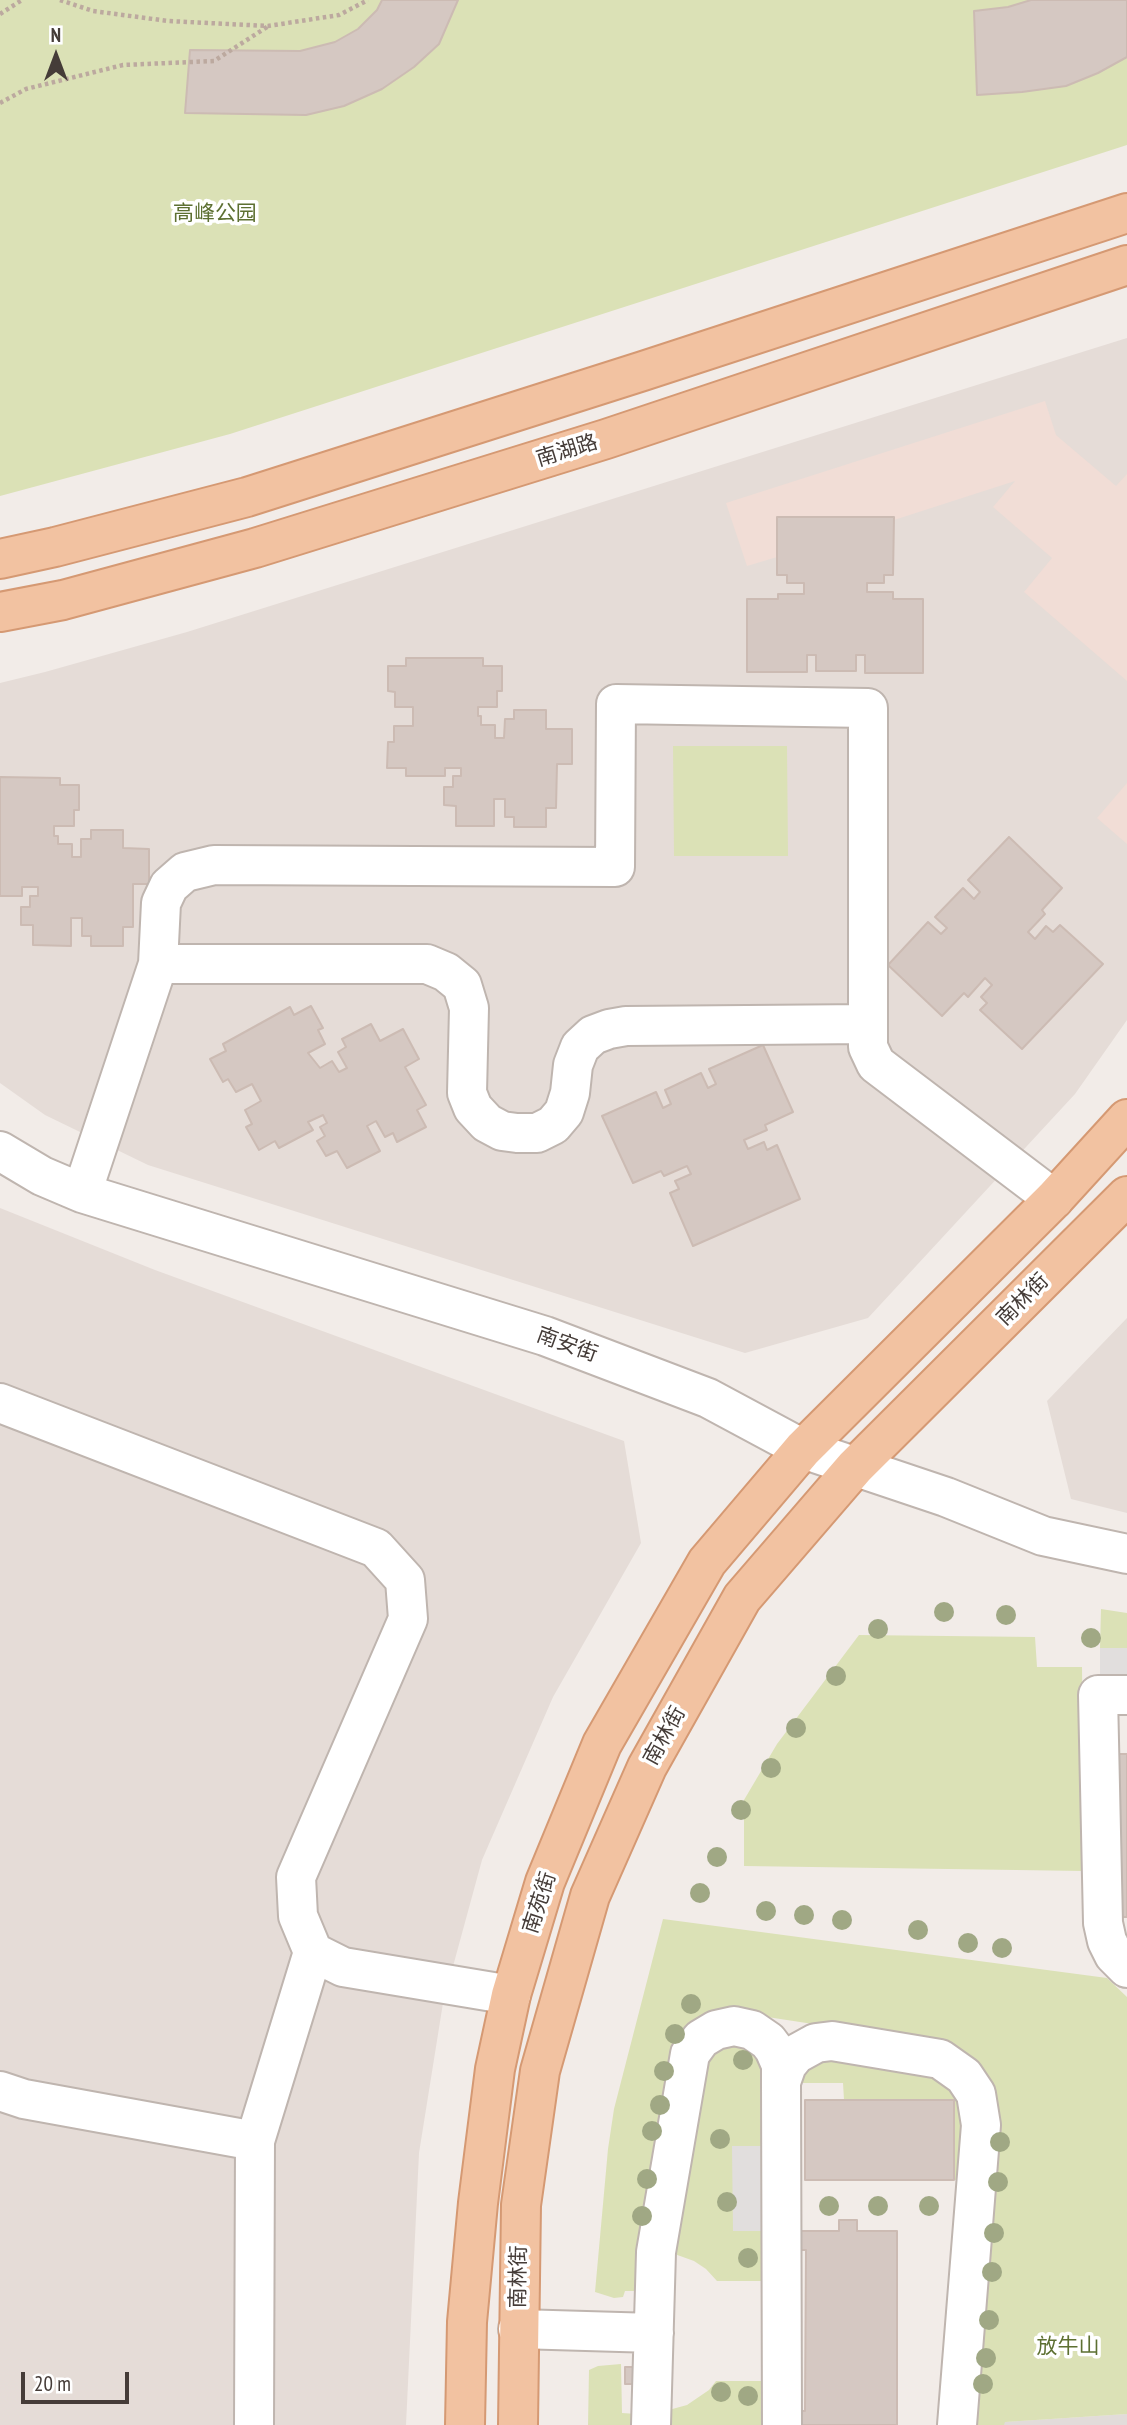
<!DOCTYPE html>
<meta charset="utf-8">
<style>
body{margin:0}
#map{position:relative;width:1127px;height:2425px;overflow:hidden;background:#f2ece8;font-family:"PT Sans Narrow",sans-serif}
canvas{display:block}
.north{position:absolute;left:21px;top:21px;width:70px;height:70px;-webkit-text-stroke:5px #fff;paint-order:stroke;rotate:0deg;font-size:19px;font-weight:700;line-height:28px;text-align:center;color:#453c38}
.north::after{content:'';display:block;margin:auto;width:24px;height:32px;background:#453c38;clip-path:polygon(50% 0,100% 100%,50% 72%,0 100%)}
.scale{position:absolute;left:21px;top:2372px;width:108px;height:32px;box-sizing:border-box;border:4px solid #453c38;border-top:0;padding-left:9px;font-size:21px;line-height:24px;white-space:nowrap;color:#453c38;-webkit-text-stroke:5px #fff;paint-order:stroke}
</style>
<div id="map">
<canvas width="1127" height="2425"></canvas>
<div class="north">N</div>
<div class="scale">20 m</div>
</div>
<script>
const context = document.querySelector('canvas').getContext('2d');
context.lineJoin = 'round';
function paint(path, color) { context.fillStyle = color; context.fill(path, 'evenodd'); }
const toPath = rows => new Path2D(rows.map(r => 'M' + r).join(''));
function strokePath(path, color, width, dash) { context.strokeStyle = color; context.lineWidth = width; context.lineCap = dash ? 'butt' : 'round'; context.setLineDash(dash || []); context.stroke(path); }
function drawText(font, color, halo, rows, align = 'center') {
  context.font = font + ' "PT Sans Narrow","Noto Sans SC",sans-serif'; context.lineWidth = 7; context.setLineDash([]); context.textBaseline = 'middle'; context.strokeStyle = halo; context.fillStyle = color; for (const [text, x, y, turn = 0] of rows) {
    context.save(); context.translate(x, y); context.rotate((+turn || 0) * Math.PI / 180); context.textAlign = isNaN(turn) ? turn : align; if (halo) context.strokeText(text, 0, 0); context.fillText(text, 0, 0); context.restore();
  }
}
paint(toPath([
 [1127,338,1127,1020,1075,1094,868,1318,745,1353,148,1165,45,1115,0,1083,0,683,45,672,187,632],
 [0,1208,155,1270,624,1441,641,1543,553,1697,482,1860,443,2003,419,2153,406,2425,0,2425],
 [1127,1318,1127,1513,1071,1499,1047,1401]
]), '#e5dcd7');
paint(toPath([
 [1045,401,1056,435,1116,486,1127,474,1127,681,1024,592,1052,558,993,507,1015,481,894,520,893,517,777,517,777,557,747,566,726,503],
 [1127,783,1127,844,1097,818]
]), '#f1ddd6');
paint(toPath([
 [1127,2414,1127,2425,1004,2425,1004,2422]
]), '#e2dcda');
paint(toPath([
 [0,0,1127,0,1127,145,230,434,0,496],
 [673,746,787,746,788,856,674,856],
 [1101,1609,1127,1613,1127,1648,1100,1648],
 [859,1635,1035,1637,1037,1667,1082,1667,1084,1871,744,1866,744,1800,777,1744],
 [663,1919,1107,1978,1127,1997,1127,2414,1005,2422,1004,2425,971,2425,995,2122,931,2042,741,2013,673,2060,634,2291,625,2291,623,2297,614,2298,595,2292,608,2149,614,2109],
 [735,2041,763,2057,767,2146,733,2231,767,2231,768,2281,717,2281,706,2269,694,2261,669,2252,704,2058],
 [816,2058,929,2070,962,2097,962,2180,954,2180,954,2101,844,2100,843,2083,796,2083],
 [621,2364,622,2413,637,2414,637,2425,588,2425,589,2370,598,2366],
 [716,2381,768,2381,768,2425,665,2425,665,2411,687,2405,709,2390]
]), '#dbe1b6');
paint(toPath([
 [1100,1648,1127,1648,1127,1677,1100,1677],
 [732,2146,767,2146,767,2231,733,2231]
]), '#e1dedd');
const building = toPath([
 [382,0,458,0,439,44,414,67,382,89,344,106,306,115,185,113,190,50,300,51,335,42,358,29,377,10,382,0],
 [1031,0,1127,0,1127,57,1098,73,1066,86,1022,92,977,95,974,11,1008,7,1031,0],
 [777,517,894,517,893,575,884,575,884,583,867,583,867,592,893,592,893,599,923,599,923,673,865,673,865,655,856,655,856,671,816,671,816,655,807,655,807,672,747,672,747,599,778,599,778,594,804,594,804,583,787,583,787,575,777,575,777,517],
 [406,658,483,658,483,666,502,666,502,691,497,691,497,707,478,707,478,716,481,716,481,725,495,725,495,738,504,738,505,719,514,719,514,710,546,710,546,729,572,729,572,764,557,764,556,808,546,808,546,827,514,827,514,817,505,817,505,799,494,799,494,826,456,826,456,806,444,805,444,787,453,787,453,776,461,776,461,768,445,768,445,776,406,776,406,768,387,768,388,742,394,742,394,726,413,726,413,707,395,707,395,692,388,691,388,666,406,666,406,658],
 [0,777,60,778,60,785,79,785,79,810,74,810,74,826,54,826,54,836,58,836,58,844,72,844,72,857,81,857,81,839,91,839,91,830,123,830,123,848,149,849,149,884,133,884,133,927,123,927,123,946,91,946,91,936,82,936,82,918,71,918,71,946,33,945,33,925,21,925,21,907,30,907,30,896,38,896,38,887,22,887,22,896,0,896,0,777],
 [1009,837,1062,888,1042,910,1045,914,1028,932,1035,939,1046,926,1053,932,1060,925,1103,964,1022,1049,980,1010,987,1003,981,997,992,985,985,978,968,997,964,993,942,1016,888,965,928,922,941,934,947,928,935,917,963,888,974,899,980,892,968,880,1009,837],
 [311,1006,323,1028,318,1030,325,1044,308,1053,320,1068,332,1061,339,1072,347,1068,338,1052,346,1047,342,1039,371,1024,380,1041,403,1029,419,1059,405,1067,426,1105,417,1110,426,1127,397,1142,393,1133,385,1137,376,1121,367,1126,380,1151,347,1168,337,1151,326,1156,317,1141,325,1136,320,1127,327,1123,323,1115,308,1122,313,1130,279,1148,275,1141,259,1150,246,1127,252,1124,245,1110,261,1101,252,1084,236,1092,228,1079,223,1082,210,1059,226,1051,223,1044,290,1007,294,1015,311,1006],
 [763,1045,793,1112,765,1125,767,1130,744,1140,748,1149,764,1142,767,1150,777,1145,800,1199,693,1246,670,1193,679,1189,675,1181,691,1174,687,1166,664,1176,661,1171,633,1183,602,1116,656,1092,663,1108,671,1104,665,1090,701,1073,708,1088,716,1084,709,1069,763,1045],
 [1119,1754,1127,1754,1127,1917,1122,1917,1119,1754],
 [805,2100,954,2100,954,2180,805,2180,805,2100],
 [839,2220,857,2220,857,2231,897,2231,897,2425,800,2425,800,2411,805,2411,806,2250,801,2250,801,2231,839,2231,839,2220],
 [625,2367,637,2367,637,2384,625,2384,625,2367]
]);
paint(building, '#d5c8c2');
strokePath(building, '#ccbbb3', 2);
const minor = toPath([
 [158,964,427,964,446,972,462,985,469,1008,467,1093,473,1108,487,1123,502,1131,517,1133,537,1133,553,1125,564,1112,570,1093,573,1065,580,1047,593,1035,609,1029,626,1026,868,1024],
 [0,1151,42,1176,82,1193,545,1336,708,1398,803,1449,946,1497,1043,1536,1127,1554],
 [82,1193,158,964,161,903,169,886,185,872,214,865,615,867,616,704,868,708,868,1047,876,1064,1054,1199],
 [0,1403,376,1548,405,1580,408,1619,296,1877,298,1916,313,1952,343,1967,511,1995],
 [1127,1695,1098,1695,1103,1923,1107,1941,1114,1955,1127,1968],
 [0,2091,24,2099,255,2141],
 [518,2329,654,2333],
 [254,2425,255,2141,313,1952],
 [651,2425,656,2252,690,2054,701,2039,716,2030,734,2026,752,2030,768,2041,774,2049,781,2065,781,2082],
 [782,2425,781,2082,787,2065,796,2054,816,2043,832,2041,940,2059,964,2076,976,2094,981,2125,957,2425]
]);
const major = toPath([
 [0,559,55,547,247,497,643,371,1127,213],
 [0,612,63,600,255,548,606,439,1127,265],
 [465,2425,467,2322,478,2203,495,2069,511,1995,545,1882,602,1744,707,1562,803,1449,1054,1199,1127,1119],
 [518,2425,521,2205,540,2071,590,1896,647,1767,742,1598,855,1467,1127,1196]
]);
strokePath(minor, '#bfb5af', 42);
strokePath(major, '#d59973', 42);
strokePath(toPath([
 [60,0,93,11,168,21,268,26,339,15,368,0],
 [0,14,22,0],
 [0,103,26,89,123,65,214,61,267,27]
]), '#bca99f', 4.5, [3.5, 3.5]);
strokePath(minor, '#fff', 38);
strokePath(major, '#f2c2a1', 38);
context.fillStyle = '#a0a884';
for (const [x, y] of [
 [944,1612],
 [1006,1615],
 [878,1629],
 [1091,1638],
 [836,1676],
 [796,1728],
 [771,1768],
 [741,1810],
 [717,1857],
 [700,1893],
 [766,1911],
 [804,1915],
 [842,1920],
 [918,1930],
 [968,1943],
 [1002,1948],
 [691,2004],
 [675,2034],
 [743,2060],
 [664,2071],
 [660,2105],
 [652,2131],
 [720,2139],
 [1000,2142],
 [647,2179],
 [998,2182],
 [727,2202],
 [829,2206],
 [878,2206],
 [929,2206],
 [642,2216],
 [994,2233],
 [748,2258],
 [992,2272],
 [989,2320],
 [986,2358],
 [983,2384],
 [721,2392],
 [748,2396]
]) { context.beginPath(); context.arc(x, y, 10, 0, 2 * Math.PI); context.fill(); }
drawText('21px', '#5d7032', '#fff', [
 ["高峰公园",215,214],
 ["放牛山",1068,2347]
]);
drawText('21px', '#453c38', '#fff', [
 ["南湖路",567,451,-17],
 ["南林街",1023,1300,-45],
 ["南安街",567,1345,20],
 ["南林街",665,1736,-61],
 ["南苑街",540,1903,-72],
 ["南林街",519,2277,-89]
]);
</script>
